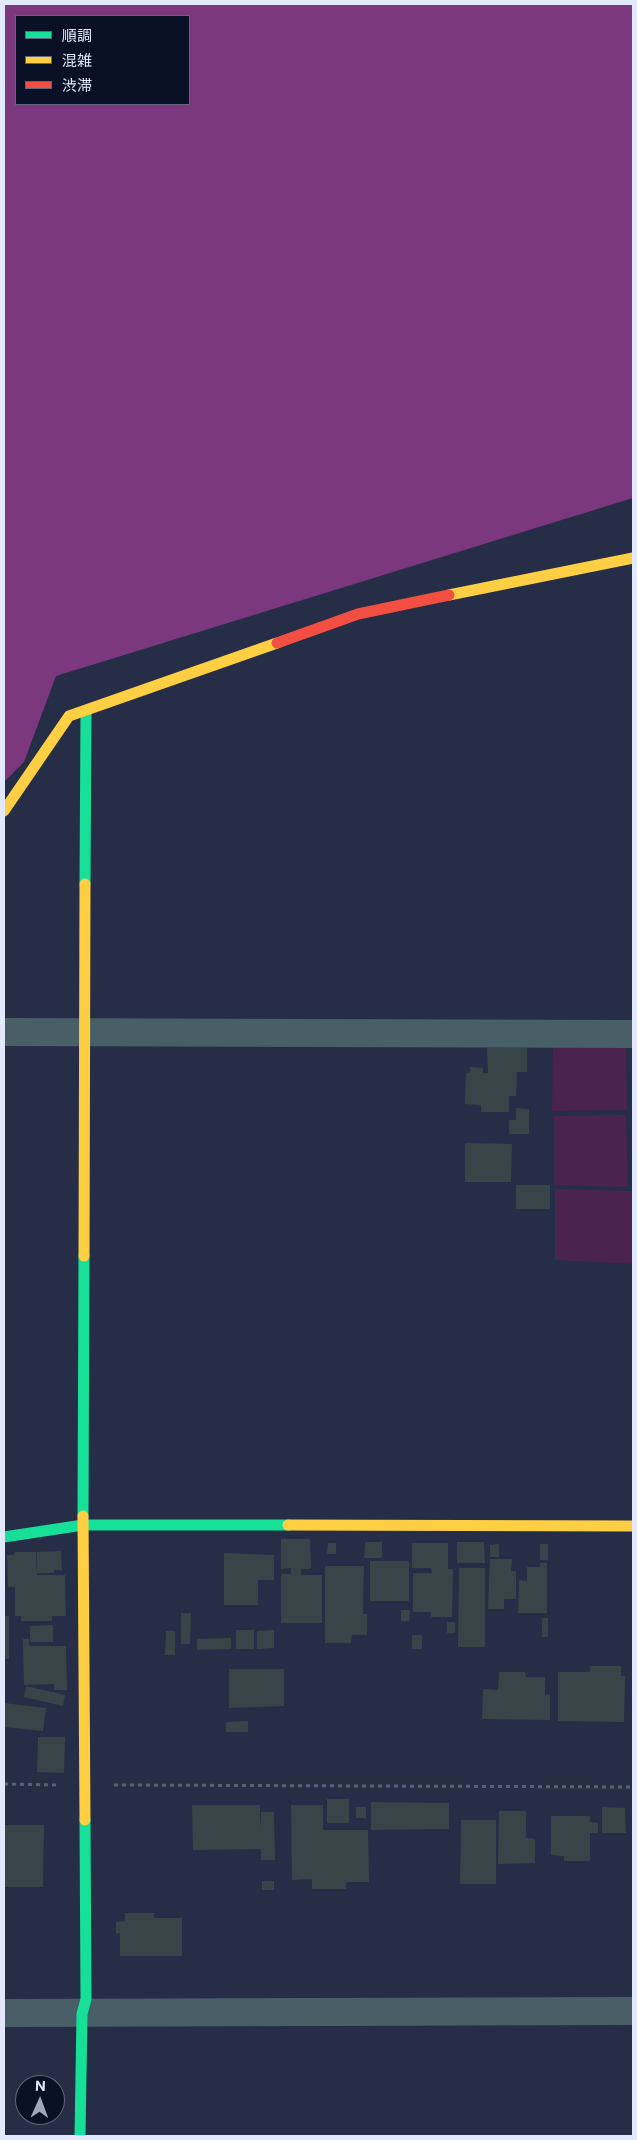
<!DOCTYPE html>
<meta charset="utf-8">
<style>
body{margin:0}
#map{position:relative;width:637px;height:2140px;overflow:hidden;background:#262d46;font-family:"Public Sans","Noto Sans JP",sans-serif}
canvas{display:block}
.frame{position:absolute;inset:0;border:5px solid #e2e9fc;pointer-events:none}
.legend{position:absolute;left:15px;top:15px;width:175px;height:90px;box-sizing:border-box;background:#0a1126;border:1px solid #60677c;margin:0;padding:6px 9px;list-style:none;font-size:15px;color:#e2e9fc}
.legend li{display:flex;align-items:center;gap:10px;height:25px}
.legend b{width:25px;border:1px solid #60677c}
.north{position:absolute;left:15px;top:2075px;width:50px;height:50px;box-sizing:border-box;background:#0a1126;border:1px solid #60677c;border-radius:50%;rotate:2deg;font-size:14px;font-weight:700;line-height:20px;text-align:center;color:#e2e9fc}
.north::after{content:'';display:block;margin:auto;width:18px;height:22px;background:#a0a7bc;clip-path:polygon(50% 0,100% 100%,50% 72%,0 100%)}
</style>
<div id="map">
<canvas width="637" height="2140"></canvas>
<div class="frame"></div>
<ul class="legend">
<li><b style="height:6px;background:#16e098"></b>順調</li>
<li><b style="height:6px;background:#ffcf43"></b>混雑</li>
<li><b style="height:6px;background:#f24e42"></b>渋滞</li>
</ul>
<div class="north">N</div>
</div>
<script>
const context = document.querySelector('canvas').getContext('2d');
context.lineJoin = 'round';
function paint(path, color) { context.fillStyle = color; context.fill(path, 'evenodd'); }
const toPath = rows => new Path2D(rows.map(r => 'M' + r).join(''));
function strokePath(path, color, width, dash) { context.strokeStyle = color; context.lineWidth = width; context.lineCap = dash ? 'butt' : 'round'; context.setLineDash(dash || []); context.stroke(path); }
paint(toPath([
 [553,1034,626,1036,627,1110,552,1111],
 [626,1115,628,1187,554,1185,554,1116],
 [555,1189,633,1191,633,1264,555,1260]
]), '#4a234f');
paint(toPath([
 [4,4,633,4,633,498,56,676,24,762,4,782],
 [16,16,189,16,189,104,16,104]
]), '#7c387f');
paint(toPath([
 [487,1048,527,1048,527,1072,517,1072,516,1096,509,1096,509,1112,481,1112,481,1105,465,1104,466,1073,470,1072,470,1067,483,1068,483,1073,488,1073],
 [516,1108,529,1109,529,1134,509,1134,509,1120,516,1120],
 [465,1143,512,1144,511,1182,465,1182],
 [516,1185,550,1185,550,1209,516,1209],
 [281,1539,310,1539,311,1569,301,1569,301,1575,322,1575,322,1623,281,1623,281,1574,291,1574,291,1568,281,1569],
 [365,1542,382,1542,382,1558,364,1558],
 [457,1542,484,1542,485,1563,457,1563],
 [328,1543,336,1543,336,1554,327,1554],
 [412,1543,448,1543,448,1569,453,1569,452,1617,431,1617,431,1612,413,1612,413,1573,432,1573,431,1568,412,1568],
 [499,1544,499,1557,490,1557,490,1545],
 [540,1544,548,1544,548,1560,540,1560],
 [61,1551,62,1570,54,1570,54,1573,37,1573,37,1552],
 [15,1552,36,1552,37,1575,65,1575,66,1616,52,1616,52,1621,21,1621,21,1616,15,1616,15,1587,8,1587,7,1555,14,1555],
 [224,1553,274,1555,274,1580,258,1580,258,1605,224,1605],
 [490,1559,512,1559,511,1571,516,1571,516,1599,504,1599,504,1609,488,1609],
 [370,1561,409,1561,409,1601,370,1601],
 [540,1563,547,1563,547,1613,518,1613,519,1580,527,1581,527,1567,540,1567],
 [325,1566,364,1566,363,1614,367,1614,367,1635,352,1635,351,1643,325,1643],
 [459,1568,485,1568,485,1647,458,1647],
 [401,1610,410,1610,409,1621,401,1621],
 [181,1613,191,1613,190,1644,181,1644],
 [4,1616,9,1616,9,1659,4,1659],
 [542,1618,548,1618,548,1637,542,1637],
 [447,1622,455,1622,455,1633,447,1633],
 [53,1625,53,1642,30,1642,30,1626],
 [236,1630,254,1630,254,1649,236,1649],
 [274,1630,274,1648,257,1649,257,1631],
 [166,1631,175,1631,175,1655,165,1655],
 [412,1635,422,1635,422,1649,412,1649],
 [231,1638,231,1649,197,1650,197,1639],
 [23,1639,29,1639,29,1646,66,1646,67,1690,54,1690,54,1684,24,1685],
 [590,1666,621,1666,621,1676,625,1676,624,1722,558,1721,558,1672,590,1672],
 [229,1669,284,1669,284,1706,229,1708],
 [499,1672,525,1672,526,1677,545,1677,545,1695,550,1694,550,1720,482,1719,483,1689,498,1690],
 [26,1686,65,1695,63,1706,24,1697],
 [4,1703,46,1708,43,1731,4,1727],
 [248,1721,248,1732,226,1732,226,1722],
 [38,1737,65,1737,64,1773,37,1772],
 [327,1799,349,1799,349,1823,327,1823],
 [371,1802,449,1803,449,1829,371,1830],
 [192,1805,260,1805,260,1829,261,1812,274,1812,275,1860,261,1860,261,1849,193,1850],
 [291,1805,323,1805,323,1830,368,1830,369,1882,346,1882,346,1889,312,1889,312,1879,292,1880],
 [356,1807,366,1807,366,1818,356,1818],
 [602,1807,625,1808,626,1833,602,1833],
 [499,1811,526,1811,526,1838,535,1839,535,1863,498,1864],
 [551,1816,590,1816,590,1822,598,1823,598,1833,590,1833,590,1861,564,1861,564,1856,551,1855],
 [461,1820,496,1820,496,1884,460,1884],
 [4,1825,44,1825,43,1887,4,1887],
 [262,1881,274,1881,274,1890,262,1890],
 [125,1913,154,1913,154,1918,182,1918,182,1956,120,1956,120,1933,116,1934,116,1922,125,1921]
]), '#384548');
strokePath(toPath([
 [4,1784,56,1785],
 [114,1785,633,1787]
]), '#54646d', 3, [4, 4]);
strokePath(toPath([
 [4,1032,633,1034],
 [4,2013,633,2011]
]), '#485f67', 28);
strokePath(toPath([
 [85,884,86,711],
 [83,1516,84,1256],
 [4,1537,83,1525,288,1525],
 [80,2136,82,2014,86,1999,85,1820]
]), '#16e098', 11);
strokePath(toPath([
 [449,595,633,558],
 [4,811,69,716,277,643],
 [84,1256,85,884],
 [83,1516,85,1820],
 [288,1525,633,1526]
]), '#ffcf43', 11);
strokePath(toPath([
 [277,643,358,614,449,595]
]), '#f24e42', 11);
</script>
